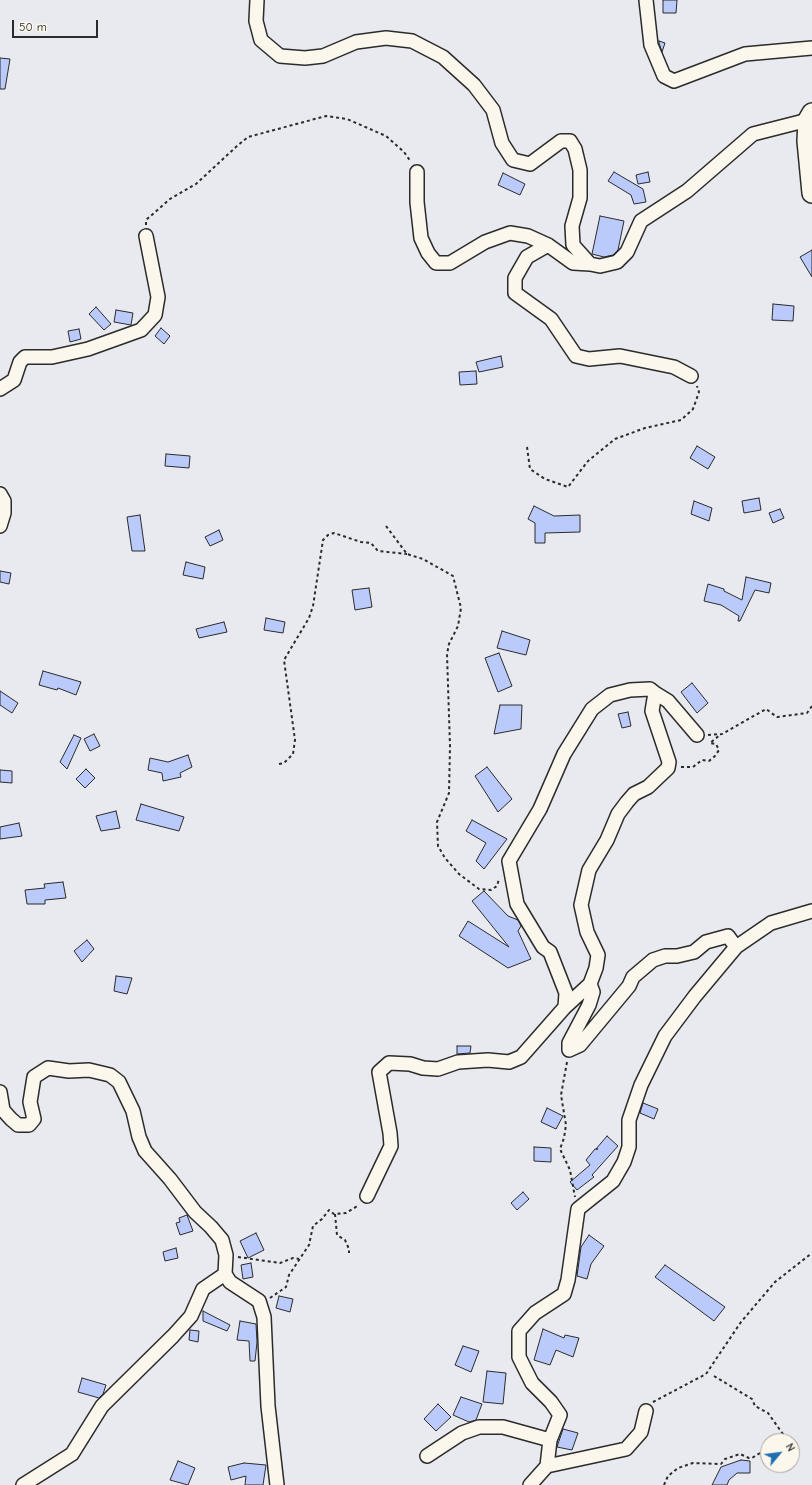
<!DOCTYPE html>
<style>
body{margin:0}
#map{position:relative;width:812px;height:1485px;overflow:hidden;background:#e8eaf0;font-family:"Comic Neue",sans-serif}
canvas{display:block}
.north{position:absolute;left:760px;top:1433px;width:40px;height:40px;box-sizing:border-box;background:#fbf7ec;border:1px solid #a8a59f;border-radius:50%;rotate:61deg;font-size:11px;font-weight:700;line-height:16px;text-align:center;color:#2b2b2b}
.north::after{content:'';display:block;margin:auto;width:14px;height:18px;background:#1f6fb2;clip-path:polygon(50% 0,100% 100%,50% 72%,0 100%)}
.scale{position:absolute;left:12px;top:20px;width:86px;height:18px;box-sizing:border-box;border:2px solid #2b2b2b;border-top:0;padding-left:5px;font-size:12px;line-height:14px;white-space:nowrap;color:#2b2b2b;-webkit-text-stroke:3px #fbf7ec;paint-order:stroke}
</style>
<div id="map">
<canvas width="812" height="1485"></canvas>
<div class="north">N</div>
<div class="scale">50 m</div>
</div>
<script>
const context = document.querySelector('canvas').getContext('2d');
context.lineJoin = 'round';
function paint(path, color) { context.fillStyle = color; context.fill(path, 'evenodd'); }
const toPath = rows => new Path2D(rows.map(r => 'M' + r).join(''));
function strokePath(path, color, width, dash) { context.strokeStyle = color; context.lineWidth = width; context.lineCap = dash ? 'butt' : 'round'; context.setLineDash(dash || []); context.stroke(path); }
const building = toPath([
 [663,0,677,0,676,13,663,13,663,0],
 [659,41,665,43,662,52,659,43,659,41],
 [0,58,10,59,5,89,0,89,0,58],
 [614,172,643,189,646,202,634,204,631,195,608,181,614,172],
 [648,172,650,182,638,184,636,175,648,172],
 [503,173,525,184,520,195,498,185,503,173],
 [600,216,624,221,618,250,613,255,604,257,592,254,600,216],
 [812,250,812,277,800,257,812,250],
 [773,304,794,306,793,321,772,320,773,304],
 [96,307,111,324,104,330,89,314,96,307],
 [116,310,133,313,131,325,114,322,116,310],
 [161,328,170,336,164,344,155,336,161,328],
 [79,329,81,339,70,342,68,331,79,329],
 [501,356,503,367,479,372,476,362,501,356],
 [476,371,477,384,460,385,459,372,476,371],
 [697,446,715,457,708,469,690,458,697,446],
 [166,454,190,456,189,468,165,466,166,454],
 [759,498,761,510,744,513,742,501,759,498],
 [694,501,712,508,709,521,691,514,694,501],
 [534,506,554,516,580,515,580,532,545,533,545,543,535,543,535,523,528,519,534,506],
 [780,509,784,518,773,523,769,513,780,509],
 [140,515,145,551,132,551,127,517,140,515],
 [219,530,223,540,210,546,205,537,219,530],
 [186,562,205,567,203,579,183,575,186,562],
 [0,571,11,573,9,584,0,582,0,571],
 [746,577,771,583,769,593,755,590,740,621,738,621,739,616,721,605,704,601,708,584,724,589,724,591,742,600,746,577],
 [369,588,372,607,355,610,352,590,369,588],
 [266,618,285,622,283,633,264,630,266,618],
 [224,622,227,632,199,638,196,629,224,622],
 [502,631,530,640,526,655,497,648,502,631],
 [499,653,512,686,498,692,485,658,499,653],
 [43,671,81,682,76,695,58,688,57,690,39,685,43,671],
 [692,683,708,703,697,713,681,692,692,683],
 [0,691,18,703,12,713,0,705,0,691],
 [500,705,522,705,521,729,494,734,500,705],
 [628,712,631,726,622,728,618,714,628,712],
 [94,734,100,746,90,751,84,739,94,734],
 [74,735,81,738,67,769,60,762,74,735],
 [188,755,192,767,180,773,181,777,163,781,162,773,148,770,150,758,168,762,188,755],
 [487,767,512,799,498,812,475,776,487,767],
 [86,769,95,778,85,788,76,779,86,769],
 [0,770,12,771,12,783,0,782,0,770],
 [141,804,184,817,179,831,136,820,141,804],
 [116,811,120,828,101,831,96,816,116,811],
 [472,820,507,839,484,869,476,861,486,843,466,831,472,820],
 [19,823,22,836,0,839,0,827,19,823],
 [63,882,66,898,45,900,45,904,27,904,25,890,45,888,44,884,63,882],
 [484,891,508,916,518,920,521,926,518,931,531,959,508,968,459,936,468,921,509,947,472,901,484,891],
 [87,940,94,949,82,962,74,951,87,940],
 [116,976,132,978,127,994,114,991,116,976],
 [457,1046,471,1046,470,1053,457,1054,457,1046],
 [643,1103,658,1109,654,1119,640,1113,643,1103],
 [547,1108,563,1116,556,1129,541,1122,547,1108],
 [607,1136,618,1146,592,1175,594,1177,577,1190,570,1182,590,1165,586,1160,595,1149,598,1149,596,1149,607,1136],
 [534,1147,551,1148,551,1162,534,1161,534,1147],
 [523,1192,529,1199,517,1210,511,1203,523,1192],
 [187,1215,193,1231,180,1235,176,1223,180,1222,179,1218,187,1215],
 [256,1233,264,1250,248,1258,240,1241,256,1233],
 [589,1235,604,1246,591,1264,587,1279,577,1276,581,1247,589,1235],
 [176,1248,178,1258,165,1261,163,1252,176,1248],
 [251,1263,253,1277,243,1279,241,1265,251,1263],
 [665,1265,725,1307,714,1321,655,1277,665,1265],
 [279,1296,293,1299,290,1312,276,1308,279,1296],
 [203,1311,230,1325,227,1331,203,1321,203,1311],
 [240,1321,256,1324,257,1342,255,1361,250,1361,249,1341,237,1340,240,1321],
 [543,1329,564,1338,565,1335,579,1338,573,1357,556,1350,550,1365,534,1360,543,1329],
 [190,1330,199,1331,198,1342,189,1340,190,1330],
 [463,1346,479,1351,471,1372,455,1365,463,1346],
 [487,1371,506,1373,503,1404,483,1402,487,1371],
 [82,1378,106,1385,103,1394,99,1398,78,1392,82,1378],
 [461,1397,482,1404,476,1420,469,1422,453,1415,461,1397],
 [438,1404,451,1417,436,1431,424,1419,438,1404],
 [563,1429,578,1433,572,1450,557,1447,563,1429],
 [741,1460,750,1461,750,1473,737,1473,729,1480,727,1485,712,1485,721,1467,741,1460],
 [178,1461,195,1468,188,1485,170,1480,178,1461],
 [244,1463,266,1465,263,1485,245,1485,246,1476,231,1480,228,1467,244,1463]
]);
paint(building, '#bacafa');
strokePath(building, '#2b2b2b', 1);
const minor = toPath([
 [257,0,256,21,261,40,280,56,305,58,323,56,356,42,386,38,412,41,443,57,474,85,493,110,502,143,513,160,530,164,561,141,570,141,575,149,580,170,580,198,572,226,573,245,590,264,600,266,617,262,627,252,641,221,687,191,753,134,808,120],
 [646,0,651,45,664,76,674,81,745,54,812,48],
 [417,172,417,202,421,238,428,253,436,263,450,263,485,242,510,233,528,236,548,245,573,263,590,264],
 [548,245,527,257,515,278,515,293,551,319,576,356,589,359,620,356,674,367,691,376],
 [0,389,14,380,20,362,25,357,52,357,88,349,141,330,155,315,158,297,146,236],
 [0,494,4,501,4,513,0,526],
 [697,735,668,701,655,693,652,711,669,762,668,768,648,787,634,794,627,802,618,814,607,840,589,870,581,905,587,932,598,955,596,968,590,984,593,992,589,1005,569,1043,569,1050,580,1045,629,986,633,977,653,960,665,956,677,956,694,952,706,942,728,936,736,947],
 [565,1007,566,993,550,952,543,947,517,904,509,861,540,809,564,754,592,709,610,695,630,690,650,689,655,693],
 [0,1092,3,1110,11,1119,18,1125,29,1125,34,1119,30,1102,34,1077,48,1068,69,1071,89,1070,110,1075,119,1082,133,1111,139,1137,145,1151,170,1179,195,1212,211,1227,222,1240,226,1255,225,1274,230,1282,259,1301,264,1317,268,1406,277,1485],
 [367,1196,391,1146,390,1133,379,1072,389,1063,410,1064,423,1068,438,1069,458,1062,488,1060,509,1062,521,1057,565,1007,590,984],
 [427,1456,462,1433,479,1427,503,1427,550,1440],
 [547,1466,626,1449,641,1432,646,1411],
 [23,1485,72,1454,102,1406,173,1336,191,1316,203,1289,225,1274],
 [530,1485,547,1466,550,1440,560,1415,551,1402,532,1383,519,1357,519,1331,535,1313,564,1294,568,1280,578,1209,613,1181,624,1162,629,1147,629,1120,641,1085,665,1036,695,996,736,947,771,923,812,911]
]);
const secondary = toPath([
 [812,113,808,120,807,141,812,193]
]);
strokePath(minor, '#2b2b2b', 16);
strokePath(secondary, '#2b2b2b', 22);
strokePath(toPath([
 [146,225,146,220,170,199,196,184,237,146,248,137,326,116,347,119,386,136,404,152,411,162],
 [527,447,530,469,545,479,568,487,588,461,615,439,645,428,681,420,693,409,699,392,697,386],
 [386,526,407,554,423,559,453,576,461,608,458,626,449,644,447,654,450,746,449,793,437,822,438,846,445,858,459,874,479,889,491,890,497,886,499,879],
 [708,735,722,734,766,709,777,717,807,713,812,706],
 [279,764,284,763,293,754,295,740,284,660,309,618,313,606,323,540,328,535,334,533,361,542,371,543,378,551,407,554],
 [681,767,693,767,702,760,709,761,715,756,719,750,716,744,710,743,721,734],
 [567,1062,561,1095,566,1125,564,1138,560,1149,570,1170,575,1197],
 [335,1214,337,1235,345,1240,349,1249,349,1253],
 [238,1257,280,1263,293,1258,299,1259],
 [270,1298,286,1287,289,1275,309,1245,313,1226,322,1219,329,1210,334,1214,346,1213,359,1205],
 [714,1376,752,1399,755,1406,768,1413,785,1437,779,1441],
 [653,1402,706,1374,741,1322,775,1282,812,1253],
 [664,1485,668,1476,678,1468,693,1463,721,1464,725,1459,740,1454,749,1458,752,1458,768,1448]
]), '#2b2b2b', 2, [3, 3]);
strokePath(minor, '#fbf7ec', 13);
strokePath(secondary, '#fbf7ec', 19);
</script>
